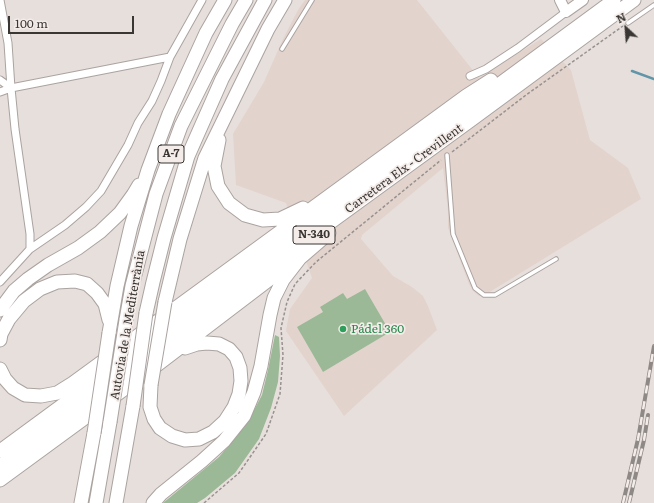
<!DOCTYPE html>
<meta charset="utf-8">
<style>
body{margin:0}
#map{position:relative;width:654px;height:503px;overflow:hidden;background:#e7dfdc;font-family:Literata,serif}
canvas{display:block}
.north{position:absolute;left:606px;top:8px;width:40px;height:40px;-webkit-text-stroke:3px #f4ece9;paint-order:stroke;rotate:334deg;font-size:11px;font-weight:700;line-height:16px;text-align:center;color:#393634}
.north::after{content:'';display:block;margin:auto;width:14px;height:18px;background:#393634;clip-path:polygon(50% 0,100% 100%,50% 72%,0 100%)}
.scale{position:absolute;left:8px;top:16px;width:126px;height:18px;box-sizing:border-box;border:2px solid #393634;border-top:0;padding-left:5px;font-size:12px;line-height:14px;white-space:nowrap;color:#393634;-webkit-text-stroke:3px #f4ece9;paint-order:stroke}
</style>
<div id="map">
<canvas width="654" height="503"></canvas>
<div class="north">N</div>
<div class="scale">100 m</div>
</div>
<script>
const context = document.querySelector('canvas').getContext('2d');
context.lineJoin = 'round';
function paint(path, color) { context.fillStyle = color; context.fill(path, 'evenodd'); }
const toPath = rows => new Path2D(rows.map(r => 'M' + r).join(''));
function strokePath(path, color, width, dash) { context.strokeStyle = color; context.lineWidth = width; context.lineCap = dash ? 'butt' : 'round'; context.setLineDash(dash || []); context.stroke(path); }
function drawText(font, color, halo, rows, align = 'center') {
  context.font = font + ' Literata,serif'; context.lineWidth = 3.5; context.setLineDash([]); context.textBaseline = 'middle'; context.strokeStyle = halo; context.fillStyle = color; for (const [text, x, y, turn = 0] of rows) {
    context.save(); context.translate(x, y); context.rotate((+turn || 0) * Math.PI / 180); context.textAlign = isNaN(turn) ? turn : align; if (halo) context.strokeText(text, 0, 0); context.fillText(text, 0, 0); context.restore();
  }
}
paint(toPath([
 [305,0,417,0,479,78,541,39,571,70,590,140,628,168,641,199,488,293,479,296,473,291,469,284,448,228,448,211,443,168,362,235,361,239,393,276,412,287,423,296,428,306,437,330,344,416,286,331,290,309,312,278,286,203,236,185,233,134,264,82,283,39,298,10]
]), '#e3d3cd');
paint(toPath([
 [365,289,390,332,323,372,297,327,323,312,320,307,343,293,347,299],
 [275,335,279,337,280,356,278,382,271,408,259,439,235,473,205,498,197,503,163,503,219,457,237,436,250,418,262,395,268,370]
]), '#9bb996');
strokePath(toPath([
 [632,71,654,79]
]), '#6195a8', 2.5);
const lane = toPath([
 [628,23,654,5],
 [282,49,312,0],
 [447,155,453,234,475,288,484,295,495,295,556,259]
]);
const street = toPath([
 [0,0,8,43,11,88,170,57,202,0],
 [470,76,486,69,518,48,566,12],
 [0,80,11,88],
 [0,92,11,88],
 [30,249,65,225,86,207,101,191,128,145,138,123,152,101,161,81,170,57],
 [0,282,30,249,30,234,15,129,11,88]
]);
const secondary = toPath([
 [560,0,566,12,583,0]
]);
const highway = toPath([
 [219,140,214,166,218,186,229,203,245,215,263,220,280,219,303,208],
 [165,302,180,239,205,158,268,29,285,0],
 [0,310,14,291,28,279,48,265,78,248,100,232,120,213,133,195,139,185],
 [146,313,153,282,164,238,188,156,222,79,265,0],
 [126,320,132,286,156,194,181,126,232,24,246,0],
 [109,333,117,286,131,226,148,170,169,114,206,33,225,0],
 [0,340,1,334,9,319,24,301,40,289,57,282,75,281,87,284,97,293,105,304,109,320],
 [0,369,5,379,13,388,25,395,41,396,57,393,73,383,388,153,466,96,491,80],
 [151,385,150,407,154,419,160,428,172,436,185,440,199,439,213,432,225,421,234,407,239,394,241,381,240,368,236,357,229,349,219,344,207,343,197,344,185,348],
 [0,451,614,0],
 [0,466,221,302,471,120,634,0],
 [0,480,157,365,292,262],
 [81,503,94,433],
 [96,503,110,422],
 [116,503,133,406],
 [153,503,161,494,202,461,224,441,244,416,254,392,261,366,270,315,274,298,283,280,300,258,329,233]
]);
strokePath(lane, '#aaa3a0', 5.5);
strokePath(street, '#aaa3a0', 9);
strokePath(secondary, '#aaa3a0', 12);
strokePath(highway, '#aaa3a0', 15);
strokePath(toPath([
 [452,152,526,95,623,26],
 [204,503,239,473,266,434,280,394,283,355,281,328,287,302,295,284,316,262,441,160]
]), '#97918f', 1.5, [3, 2]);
strokePath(lane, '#fff', 3.5);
strokePath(street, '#fff', 7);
strokePath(secondary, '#fff', 10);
strokePath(highway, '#fff', 13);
const rail = toPath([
 [623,503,638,439,654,346],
 [629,503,644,440,648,415]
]);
strokePath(rail, '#8e8986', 4);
strokePath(rail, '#f4ece9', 2.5, [8]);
const highwayBridge = toPath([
 [151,385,165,302],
 [133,406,146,313],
 [110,422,126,320],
 [94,433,109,333]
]);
strokePath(highwayBridge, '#aaa3a0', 15, []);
strokePath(highwayBridge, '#fff', 13);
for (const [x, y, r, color] of [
 [343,329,4,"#2e9e5b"]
]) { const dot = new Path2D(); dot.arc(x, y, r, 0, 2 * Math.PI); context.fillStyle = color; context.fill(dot); strokePath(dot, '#f4ece9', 1.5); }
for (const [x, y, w] of [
 [171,154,26],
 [314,235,42]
]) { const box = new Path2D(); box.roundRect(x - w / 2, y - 9, w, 18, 3); context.fillStyle = '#f4ece9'; context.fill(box); strokePath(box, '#393634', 1); }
drawText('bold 11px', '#393634', null, [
 ["A-7",171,154],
 ["N-340",314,235]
]);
drawText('12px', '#393634', '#f4ece9', [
 ["Carretera Elx - Crevillent",404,169,-36],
 ["Autovia de la Mediterrània",128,325,-80]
]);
drawText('12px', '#27864d', '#f4ece9', [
 ["Pádel 360",351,329]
], 'left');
</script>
